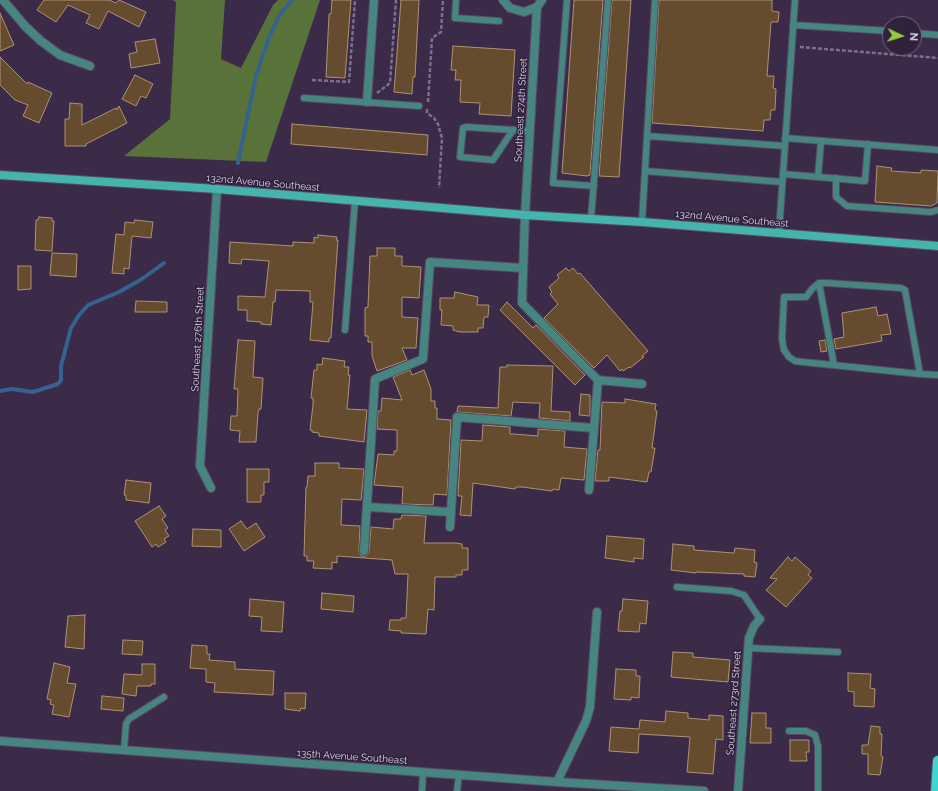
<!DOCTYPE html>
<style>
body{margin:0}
#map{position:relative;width:938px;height:791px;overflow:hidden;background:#3b2b48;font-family:Raleway,sans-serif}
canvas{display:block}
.north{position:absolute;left:882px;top:16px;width:40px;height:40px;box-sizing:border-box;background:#30213d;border:1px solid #746780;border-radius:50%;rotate:94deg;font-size:11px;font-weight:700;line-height:16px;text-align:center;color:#dad1e4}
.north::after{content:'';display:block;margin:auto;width:14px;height:18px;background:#94cc3c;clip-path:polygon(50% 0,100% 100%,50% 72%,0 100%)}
</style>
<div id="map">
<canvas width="938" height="791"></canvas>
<div class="north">N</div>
</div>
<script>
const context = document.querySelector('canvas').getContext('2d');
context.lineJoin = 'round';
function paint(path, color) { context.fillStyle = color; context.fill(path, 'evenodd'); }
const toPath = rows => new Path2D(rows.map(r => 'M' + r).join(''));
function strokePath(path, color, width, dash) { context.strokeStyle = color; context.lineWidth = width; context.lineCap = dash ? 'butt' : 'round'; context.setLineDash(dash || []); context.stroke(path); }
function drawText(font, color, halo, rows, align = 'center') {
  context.font = font + ' Raleway,sans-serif'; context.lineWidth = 3; context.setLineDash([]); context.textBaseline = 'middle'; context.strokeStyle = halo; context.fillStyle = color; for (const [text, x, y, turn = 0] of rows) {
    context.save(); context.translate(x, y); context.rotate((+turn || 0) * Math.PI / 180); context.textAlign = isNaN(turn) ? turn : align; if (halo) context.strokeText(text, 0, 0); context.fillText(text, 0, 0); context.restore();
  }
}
paint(toPath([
 [173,0,225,0,221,59,241,68,273,5,278,0,320,0,266,162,124,156,170,119,176,2]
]), '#597239');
strokePath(toPath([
 [238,163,256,76,268,40,279,16,292,0],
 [0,391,12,389,33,392,58,384,61,380,61,366,71,328,79,315,88,305,119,292,142,279,164,263]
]), '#34638f', 4);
const building = toPath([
 [44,0,109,0,116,3,119,0,146,12,139,27,108,11,99,29,86,23,90,15,68,5,56,22,37,10,44,0],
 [332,0,351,0,345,78,326,77,329,14,331,14,332,0],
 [401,0,419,0,415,77,413,77,412,94,394,92,401,0],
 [574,0,603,0,590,175,587,176,562,173,574,0],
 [612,0,631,0,619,177,599,176,612,0],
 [659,0,772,0,772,11,779,12,778,22,771,22,767,76,774,76,773,88,776,89,775,110,771,110,770,120,764,120,763,131,652,123,659,0],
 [0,13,14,45,0,51,0,13],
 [155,39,160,63,131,68,129,54,137,52,135,42,155,39],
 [453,46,515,50,511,116,479,114,480,103,460,102,461,80,455,80,456,70,451,70,453,46],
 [0,57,27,84,28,82,52,93,39,123,23,116,28,105,15,100,0,85,0,57],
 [135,75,153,84,146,98,141,96,136,106,122,99,135,75],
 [70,103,82,104,82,125,116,108,117,110,119,106,127,123,86,144,86,146,65,146,65,119,69,119,70,103],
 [292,124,428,135,427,155,291,144,292,124],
 [877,166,892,168,891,171,921,173,921,170,938,171,937,203,931,206,875,202,877,166],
 [39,217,52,218,52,221,54,221,52,251,35,250,36,220,38,220,39,217],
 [135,220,153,222,151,238,132,236,129,269,124,268,124,274,112,273,116,234,124,235,125,222,134,223,135,220],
 [318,235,337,237,336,240,338,240,331,338,329,338,329,342,310,340,313,302,310,302,310,291,276,290,275,302,273,302,271,325,261,324,261,322,247,321,247,310,238,310,238,296,265,297,269,261,242,259,241,264,229,263,230,242,293,246,293,242,314,243,314,237,318,238,318,235],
 [377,248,395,248,395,256,402,256,402,266,421,267,419,298,402,297,402,317,418,318,416,348,402,348,407,360,377,371,372,356,372,342,368,342,368,336,365,336,365,308,368,307,370,256,377,256,377,248],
 [52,253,77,254,76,277,50,275,52,253],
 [18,266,31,266,31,289,18,290,18,266],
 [566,268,569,271,573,268,578,274,580,273,648,351,642,356,644,357,630,368,629,367,623,371,622,369,620,371,607,355,594,368,544,318,558,304,550,294,552,292,549,287,559,278,557,275,566,268],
 [455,292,478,297,477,305,489,305,488,317,484,317,483,328,478,328,478,332,460,332,453,330,453,326,441,325,442,310,440,310,440,298,454,298,455,292],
 [136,301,167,302,167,312,135,312,136,301],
 [507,302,533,328,536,325,585,375,575,385,500,310,507,302],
 [876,307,878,316,887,314,891,334,881,335,882,341,836,349,834,339,844,337,842,313,876,307],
 [238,340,255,341,253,377,263,378,261,409,259,409,258,413,256,442,239,442,240,431,230,430,231,416,237,416,238,389,234,389,238,340],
 [825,340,827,351,821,352,819,341,825,340],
 [323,358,345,361,344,367,349,367,348,375,350,375,347,409,367,410,364,442,319,436,319,433,312,432,312,430,310,430,313,405,313,398,311,398,314,370,317,370,317,364,322,365,323,358],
 [507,365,553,366,551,411,570,412,570,421,539,418,540,403,533,403,513,402,511,416,457,412,458,406,498,408,500,367,507,367,507,365],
 [410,370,412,375,424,370,431,389,431,401,435,401,435,408,437,408,437,419,451,420,447,495,434,494,433,505,402,504,403,487,374,485,378,454,394,455,394,451,397,451,397,430,377,429,378,411,381,411,382,398,402,400,393,377,410,370],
 [581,394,590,395,590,416,579,415,581,394],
 [625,399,656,404,655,410,657,411,652,448,655,448,651,472,649,472,647,482,609,477,609,481,595,481,598,450,600,450,602,402,625,403,625,399],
 [483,425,510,427,510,434,514,434,538,436,538,429,565,431,564,447,587,449,584,480,561,478,559,490,553,489,552,491,522,487,516,487,515,489,473,483,471,516,460,515,462,496,458,496,461,440,482,441,483,425],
 [315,463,339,463,339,468,364,469,361,500,342,499,341,525,360,526,359,551,361,556,366,556,369,552,371,527,393,529,394,519,401,519,402,515,426,516,424,543,456,543,462,544,462,548,468,548,468,570,462,570,462,575,456,575,456,577,435,577,434,610,428,609,426,634,401,633,401,631,389,630,390,620,401,620,401,618,406,618,408,574,395,574,392,560,337,556,337,563,332,562,332,569,313,568,314,561,307,561,307,556,304,556,306,487,307,487,308,476,315,476,315,463],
 [247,469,269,469,269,482,264,482,264,495,261,495,261,502,247,502,247,469],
 [126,480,151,483,149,503,126,500,126,495,124,495,126,480],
 [159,506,166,516,162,519,168,528,165,530,169,536,164,539,166,542,158,547,156,544,152,547,135,521,159,506],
 [241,521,247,529,256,523,265,537,244,551,229,529,241,521],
 [193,529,221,530,221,547,192,546,193,529],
 [607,536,644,539,643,559,634,558,634,562,605,558,607,536],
 [673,544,694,546,694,550,734,553,735,548,755,550,754,562,757,563,755,577,744,576,744,574,696,572,696,573,671,570,673,544],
 [788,557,792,561,795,557,811,571,808,575,812,578,786,607,766,590,777,579,770,578,788,557],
 [322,593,354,596,353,612,321,609,322,593],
 [250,599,284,602,282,632,261,631,262,617,249,616,250,599],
 [623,599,648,601,646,624,640,623,639,632,618,631,620,611,622,611,623,599],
 [85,615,84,649,65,647,68,616,85,615],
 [123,640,143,641,142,655,122,654,123,640],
 [192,645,207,646,207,654,210,654,209,660,235,662,235,669,274,671,273,695,214,692,215,683,206,682,206,669,190,668,192,645],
 [673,652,693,653,693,657,730,660,728,682,671,677,673,652],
 [54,663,70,667,67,683,76,684,69,717,52,714,54,705,50,704,51,700,47,699,54,663],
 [142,664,155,664,155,684,151,684,151,686,137,686,136,696,122,694,124,674,142,675,142,664],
 [616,669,636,670,636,676,640,676,639,698,631,697,631,700,614,699,616,669],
 [848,673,871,674,870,688,875,689,874,707,854,706,854,692,848,691,848,673],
 [285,693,306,693,305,709,301,708,300,711,285,709,285,693],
 [102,696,124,698,123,711,101,709,102,696],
 [666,711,688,713,688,718,709,720,709,715,723,716,723,740,716,739,713,774,687,772,690,737,639,734,638,753,609,751,611,727,639,729,640,720,665,722,666,711],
 [752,713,766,713,766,728,771,728,771,743,750,743,752,713],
 [871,726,880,727,880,734,882,734,881,756,883,757,880,775,868,774,868,754,862,754,862,745,868,745,871,726],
 [790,740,809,740,809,752,806,752,807,761,790,761,790,740]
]);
paint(building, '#664c2f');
strokePath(building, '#ae9273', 1);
const service = toPath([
 [456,0,455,18,499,21],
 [567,0,553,183,594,186],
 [793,25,890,31],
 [914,33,938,35],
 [304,98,419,106],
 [513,130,493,160,460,157,463,128,466,127,530,131],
 [647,136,785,146],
 [785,138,938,150],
 [645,171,782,182],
 [783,174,865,181,868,144],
 [818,177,821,141],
 [836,178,836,197,847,206,931,212,938,210],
 [591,219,608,0],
 [642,222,655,0],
 [779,232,795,0],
 [819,283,834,365],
 [345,330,355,200],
 [920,374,905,290,901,288,827,283,819,283,812,289,806,297,784,297,782,339,784,350,789,357,795,361,803,362,920,374,938,375],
 [677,587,731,591,744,595,760,619],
 [748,648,838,652],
 [789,731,806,731,815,735,818,746,818,791],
 [124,750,126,724,129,719,164,697],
 [422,791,423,773],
 [457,791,459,775]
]);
const minor = toPath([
 [3,0,25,26,41,41,60,55,90,66],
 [503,0,510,8,524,12,537,7,542,0],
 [537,7,525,215,522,303,598,380,589,490],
 [367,102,374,0],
 [598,380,642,384],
 [211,488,200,466,217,189],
 [368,507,451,512],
 [450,527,457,417,593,428],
 [364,551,375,379,423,359,430,262,522,268],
 [0,741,557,782,704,791],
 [557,782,586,721,590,707,597,612],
 [738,791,749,638,754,626,760,619]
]);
const secondary = toPath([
 [0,175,217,189,525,215,642,222,938,246]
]);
const primary = toPath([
 [936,791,938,761]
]);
strokePath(service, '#584964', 8);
strokePath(minor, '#584964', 10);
strokePath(secondary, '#584964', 10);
strokePath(primary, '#584964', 12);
strokePath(toPath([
 [800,47,938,58],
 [312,80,349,82,355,0],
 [377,93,390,83,396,0],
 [428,102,432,38,441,32,443,0],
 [427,109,427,113,434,118,438,124,442,138,439,188]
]), '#7d7089', 2.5, [4, 2]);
strokePath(service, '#468580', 6);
strokePath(minor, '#468580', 8);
strokePath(secondary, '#45b4ac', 8);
strokePath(primary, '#3dd7cd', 10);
drawText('10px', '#dad1e4', '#30213d', [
 ["Southeast 274th Street",521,110,-87],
 ["132nd Avenue Southeast",263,183,5],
 ["132nd Avenue Southeast",732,219,5],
 ["Southeast 276th Street",198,339,-87],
 ["Southeast 273rd Street",734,703,-86],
 ["135th Avenue Southeast",352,757,4]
]);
</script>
